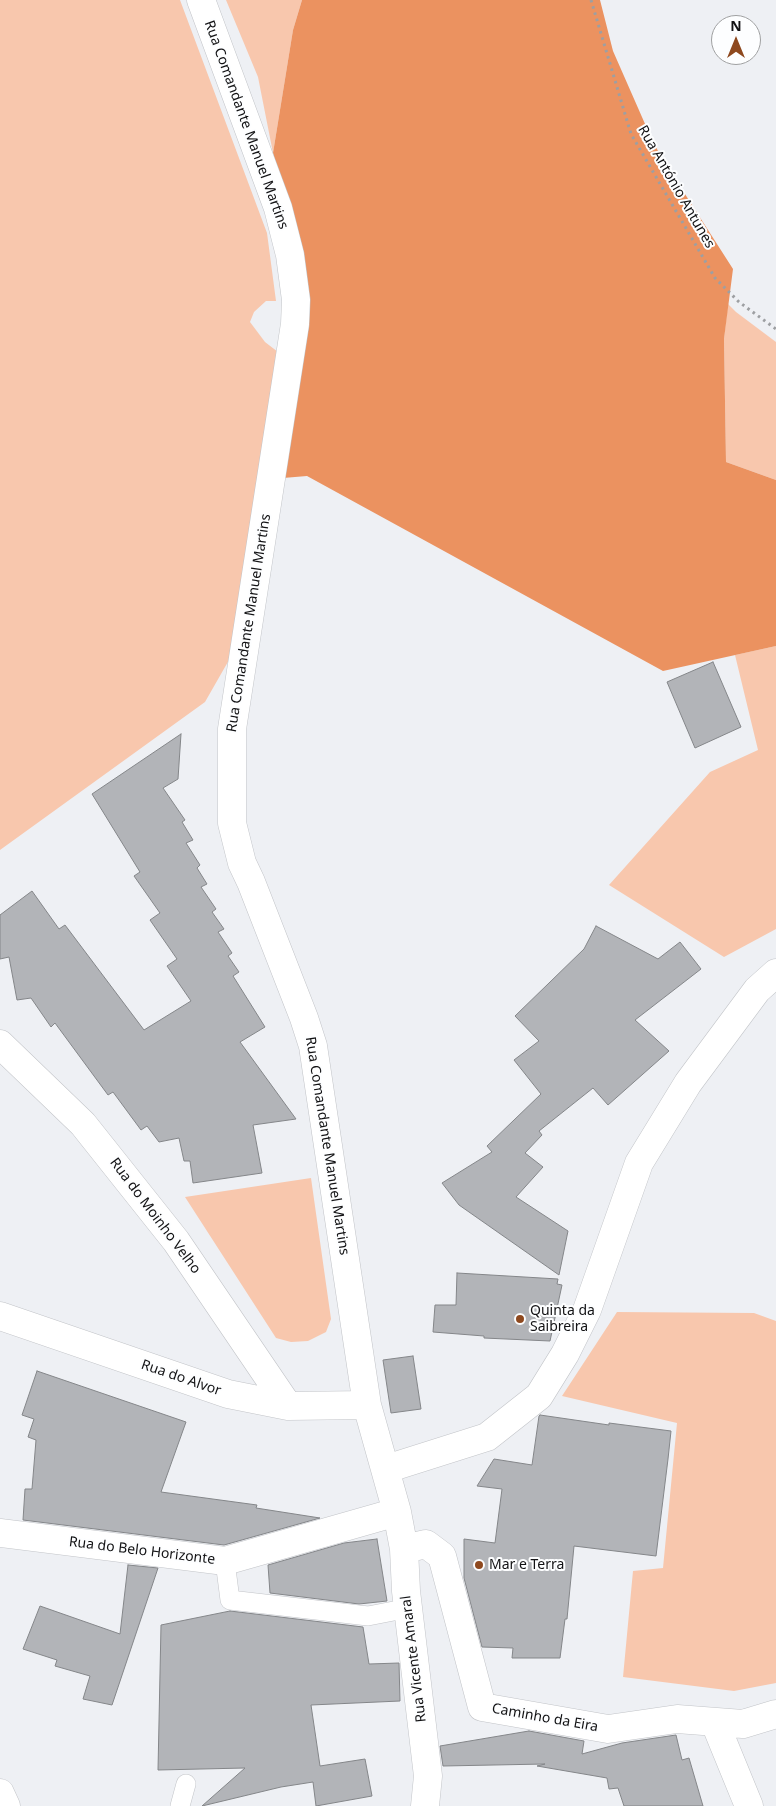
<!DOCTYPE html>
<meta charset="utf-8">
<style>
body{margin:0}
#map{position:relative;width:776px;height:1806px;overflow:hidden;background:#eef0f4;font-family:"Noto Sans",sans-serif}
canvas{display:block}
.north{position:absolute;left:711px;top:15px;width:50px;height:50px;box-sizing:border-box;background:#fdfeff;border:1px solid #9fa0a1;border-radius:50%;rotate:0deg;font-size:14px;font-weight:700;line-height:20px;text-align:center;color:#121214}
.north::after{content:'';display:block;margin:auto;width:18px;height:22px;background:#8e491f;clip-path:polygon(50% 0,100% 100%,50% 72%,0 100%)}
</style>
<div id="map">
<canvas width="776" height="1806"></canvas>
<div class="north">N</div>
</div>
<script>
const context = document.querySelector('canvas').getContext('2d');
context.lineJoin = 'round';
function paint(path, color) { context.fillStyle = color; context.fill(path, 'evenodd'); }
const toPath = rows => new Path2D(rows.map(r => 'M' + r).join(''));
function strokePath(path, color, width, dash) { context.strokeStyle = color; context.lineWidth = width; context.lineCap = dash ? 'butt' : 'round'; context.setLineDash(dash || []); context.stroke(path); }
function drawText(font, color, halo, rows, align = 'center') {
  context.font = font + ' "Noto Sans",sans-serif'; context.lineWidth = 4; context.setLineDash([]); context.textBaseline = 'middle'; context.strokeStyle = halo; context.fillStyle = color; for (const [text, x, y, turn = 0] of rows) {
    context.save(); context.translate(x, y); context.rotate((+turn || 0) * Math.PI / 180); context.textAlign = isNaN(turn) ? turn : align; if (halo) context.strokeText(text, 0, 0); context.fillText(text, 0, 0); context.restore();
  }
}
paint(toPath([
 [0,0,180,0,267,233,276,301,266,301,254,312,250,322,265,342,278,352,229,660,205,702,0,850],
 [226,0,302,0,293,30,273,153,258,77],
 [728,304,736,312,776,342,776,480,726,462,724,339],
 [776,646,776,929,724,957,609,885,710,772,758,750,735,655],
 [311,1178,331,1319,326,1332,308,1341,291,1342,276,1338,185,1197],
 [617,1312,754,1313,776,1321,776,1683,734,1691,623,1677,633,1571,663,1568,677,1423,562,1396]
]), '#f8c7ad');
paint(toPath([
 [302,0,600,0,613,51,649,133,660,155,733,269,724,339,726,462,776,480,776,646,663,671,307,476,283,478,309,303,273,153,293,30]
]), '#eb9260');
const building = toPath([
 [713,662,741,727,695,748,667,682,713,662],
 [181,734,178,779,163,788,185,820,182,822,193,840,186,843,200,865,197,868,207,884,201,887,216,909,212,912,224,929,218,932,232,953,228,956,239,972,233,976,265,1027,240,1042,296,1119,253,1125,262,1173,193,1183,190,1161,184,1161,179,1138,159,1142,147,1126,141,1130,113,1092,108,1095,55,1023,51,1027,31,998,17,1000,9,957,0,959,0,915,32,891,59,929,65,925,144,1030,191,1001,167,966,177,959,150,920,160,913,134,876,140,872,92,794,181,734],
 [596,926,658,959,680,942,701,969,635,1020,669,1051,608,1105,593,1088,539,1131,542,1135,525,1153,543,1167,516,1197,568,1231,559,1275,459,1205,442,1183,492,1152,487,1146,541,1094,514,1060,539,1041,515,1016,584,949,596,926],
 [457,1273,558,1279,557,1284,562,1285,550,1341,484,1338,484,1336,433,1332,435,1305,456,1305,457,1273],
 [413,1356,421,1409,391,1413,383,1360,413,1356],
 [37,1371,186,1422,161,1492,257,1505,256,1508,320,1518,224,1545,23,1520,25,1489,32,1489,36,1440,28,1437,34,1419,22,1415,37,1371],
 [540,1415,609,1425,609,1423,671,1431,668,1459,656,1556,574,1546,567,1619,565,1619,560,1658,512,1658,513,1648,482,1647,464,1578,464,1539,495,1543,502,1489,477,1486,494,1459,532,1465,539,1416,540,1415],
 [377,1539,387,1601,359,1604,270,1593,268,1565,344,1543,377,1539],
 [128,1565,158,1568,112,1705,83,1699,90,1676,55,1666,57,1660,23,1649,40,1606,120,1634,128,1565],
 [230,1611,363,1627,369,1664,399,1663,400,1701,311,1705,320,1766,365,1759,372,1796,316,1806,313,1782,281,1787,202,1806,245,1768,158,1770,161,1625,230,1611],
 [529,1731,584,1741,582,1754,622,1743,676,1735,682,1760,689,1758,703,1806,624,1806,618,1788,609,1789,607,1778,537,1766,545,1764,443,1766,440,1746,529,1731]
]);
paint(building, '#b2b4b8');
strokePath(building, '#848689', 1);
const lane = toPath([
 [225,1561,230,1600,368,1616,409,1608],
 [180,1806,186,1784]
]);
const street = toPath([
 [201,0,278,208,290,255,296,300,295,324,232,729,232,823,242,863,251,882,304,1018,313,1046,367,1405,397,1512,404,1549,406,1591,428,1776,425,1806],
 [0,1044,83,1124,176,1241,288,1406],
 [0,1316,228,1394,288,1406,367,1405],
 [386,1469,487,1437,539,1396,565,1354,587,1310,639,1163,688,1083,757,990,776,973],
 [0,1533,225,1561,397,1512],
 [404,1549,426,1544,442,1556,482,1707,608,1729,677,1719,743,1724,776,1714],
 [715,1723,749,1806],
 [0,1793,6,1806]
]);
strokePath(lane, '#c2c4c8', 20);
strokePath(street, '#c2c4c8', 29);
strokePath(toPath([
 [591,0,631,134,715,278,739,302,776,329]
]), '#9d9fa2', 3, [2.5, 4]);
strokePath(lane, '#fff', 19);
strokePath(street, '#fff', 28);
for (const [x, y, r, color] of [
 [520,1319,5,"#8e491f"],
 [479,1565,5,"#8e491f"]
]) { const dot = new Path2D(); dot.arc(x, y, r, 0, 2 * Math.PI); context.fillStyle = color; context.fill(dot); strokePath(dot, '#fdfeff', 2); }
drawText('14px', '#121214', '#fdfeff', [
 ["Rua Comandante Manuel Martins",246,125,70],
 ["Rua António Antunes",676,187,60],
 ["Rua Comandante Manuel Martins",249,623,-81],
 ["Rua Comandante Manuel Martins",327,1146,81],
 ["Rua do Moinho Velho",155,1216,53],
 ["Rua do Alvor",181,1378,19],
 ["Rua do Belo Horizonte",142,1551,7],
 ["Rua Vicente Amaral",414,1659,-97],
 ["Caminho da Eira",545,1718,10]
]);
drawText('14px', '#121214', '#fdfeff', [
 ["Quinta da",530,1311],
 ["Saibreira",530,1327],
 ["Mar e Terra",489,1565]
], 'left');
</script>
